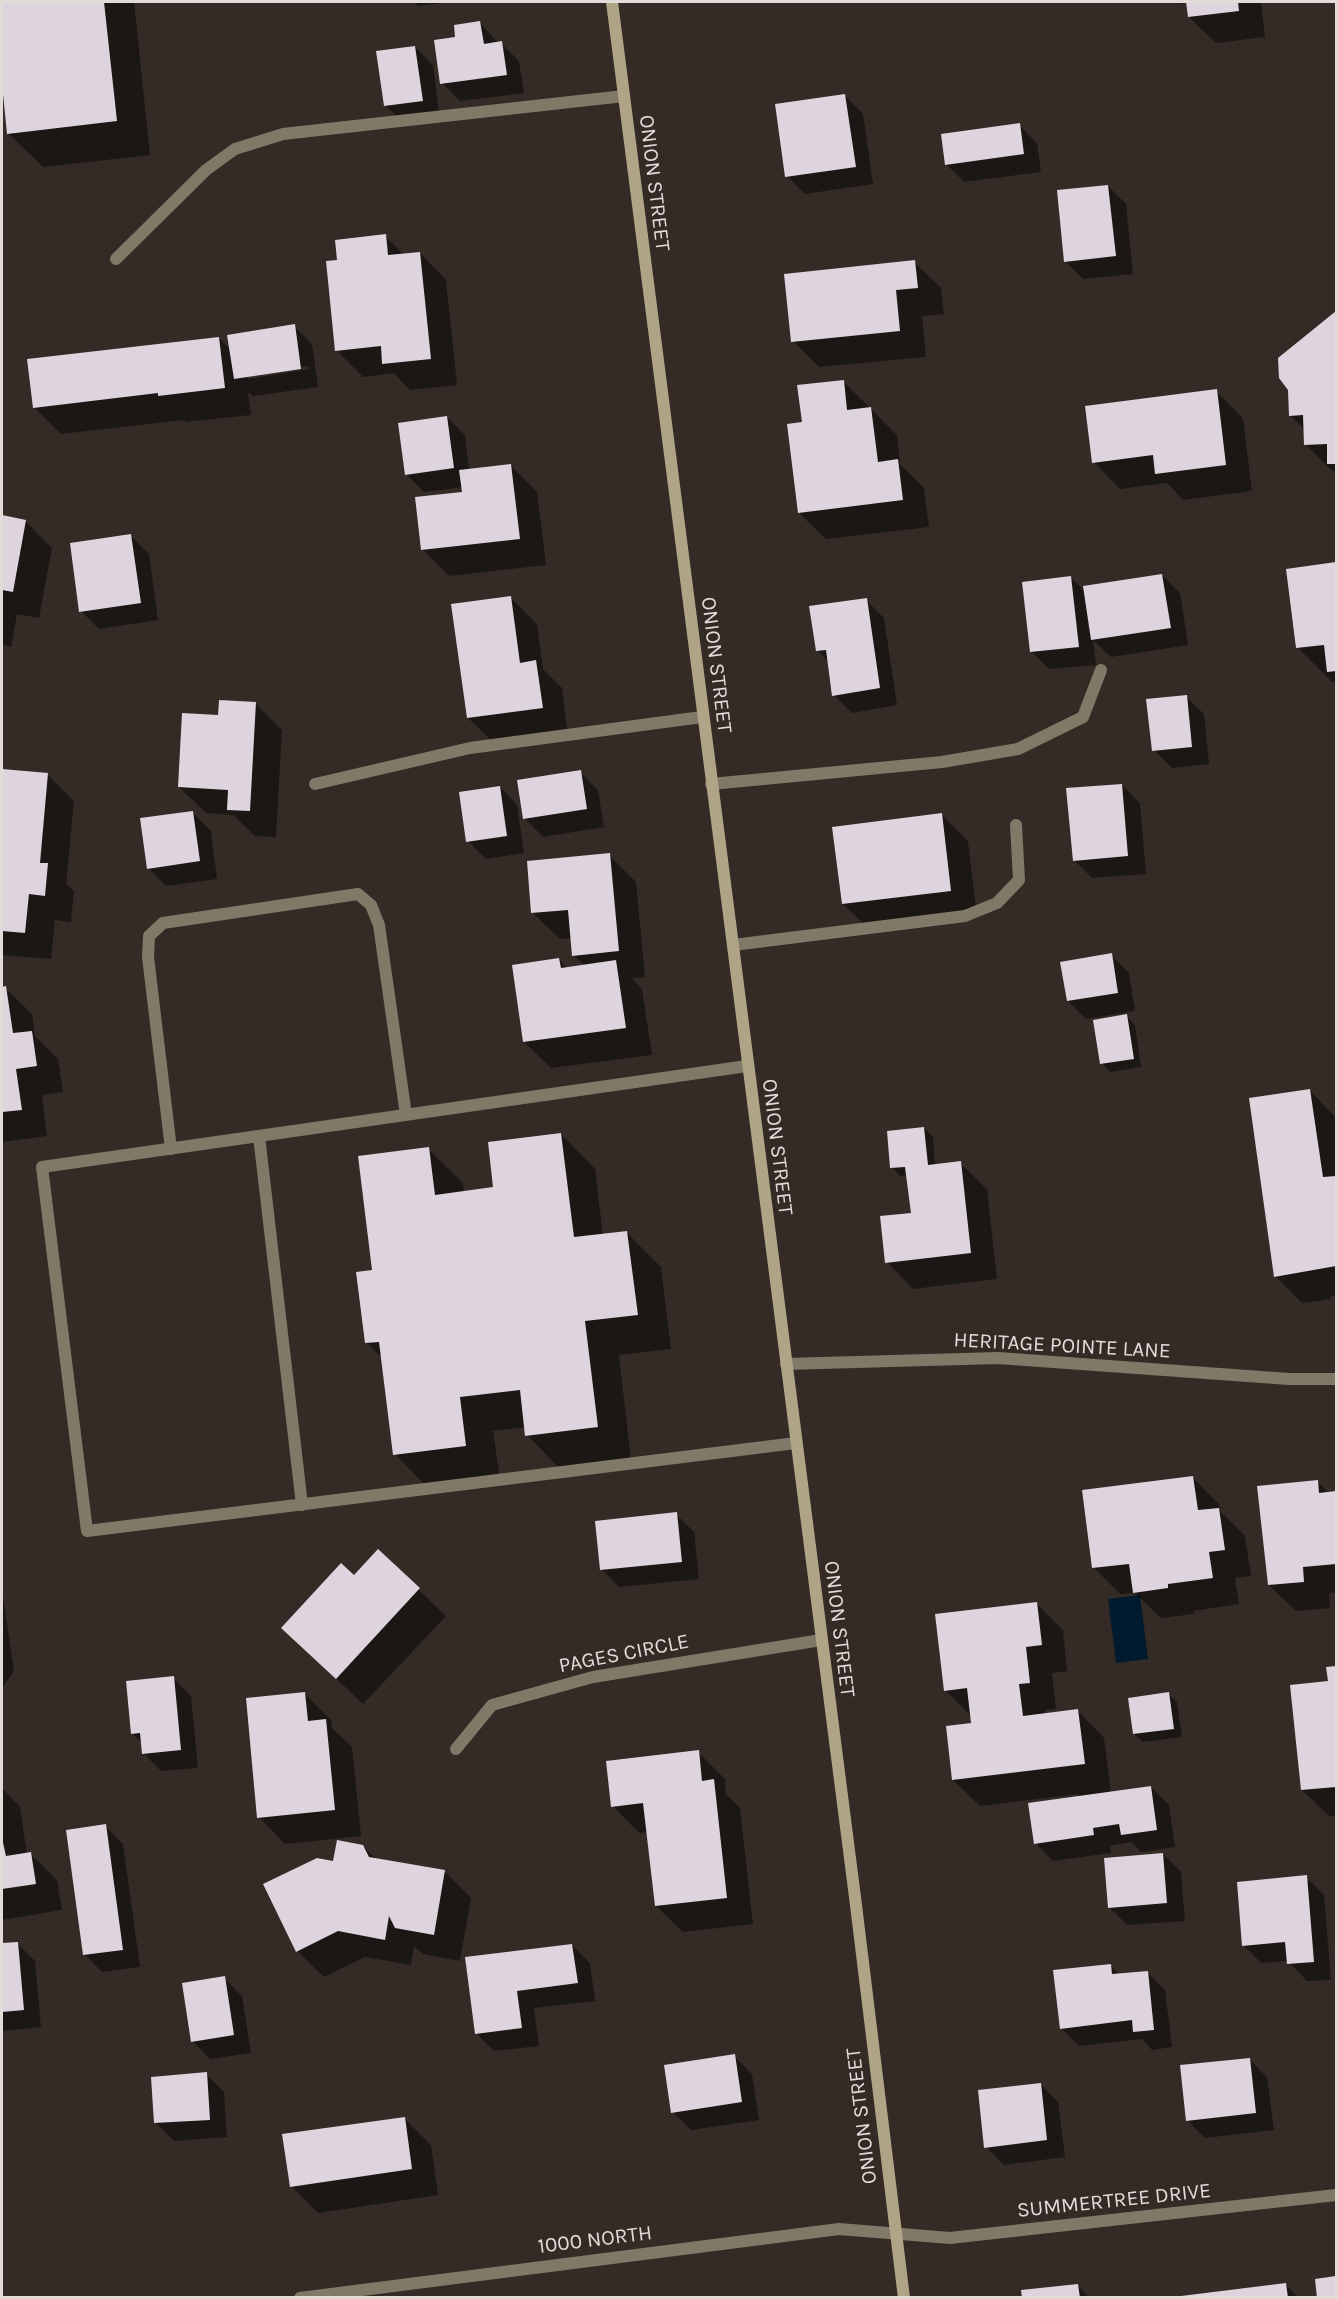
<!DOCTYPE html>
<style>
body{margin:0}
#map{position:relative;width:1338px;height:2299px;overflow:hidden;background:#342b26;font-family:Karla,sans-serif}
canvas{display:block}
.frame{position:absolute;inset:0;border:3px solid #e2dcd8;pointer-events:none}
</style>
<div id="map">
<canvas width="1338" height="2299"></canvas>
<div class="frame"></div>
</div>
<script>
const context = document.querySelector('canvas').getContext('2d');
context.lineJoin = 'round';
function paint(path, color) { context.fillStyle = color; context.fill(path, 'evenodd'); }
const toPath = rows => new Path2D(rows.map(r => 'M' + r).join(''));
function strokePath(path, color, width, dash) { context.strokeStyle = color; context.lineWidth = width; context.lineCap = dash ? 'butt' : 'round'; context.setLineDash(dash || []); context.stroke(path); }
function drawText(font, color, halo, rows, align = 'center') {
  context.font = font + ' Karla,sans-serif'; context.lineWidth = 6; context.setLineDash([]); context.textBaseline = 'middle'; context.strokeStyle = halo; context.fillStyle = color; for (const [text, x, y, turn = 0] of rows) {
    context.save(); context.translate(x, y); context.rotate((+turn || 0) * Math.PI / 180); context.textAlign = isNaN(turn) ? turn : align; if (halo) context.strokeText(text, 0, 0); context.fillText(text, 0, 0); context.restore();
  }
}
paint(toPath([
 [1140,1595,1148,1659,1116,1663,1108,1599]
]), '#011b2e');
paint(toPath([
 [2,2,134,2,150,155,43,167,8,133,2,70],
 [414,2,449,2,418,6],
 [1176,2,1261,2,1265,37,1216,43,1189,17,1188,3,1179,4],
 [480,23,498,43,501,43,519,61,524,93,460,101,442,83,457,39],
 [415,47,433,65,440,119,403,123,385,105],
 [845,96,863,114,873,184,805,194,787,176],
 [1019,125,1037,143,1041,172,964,182,946,164],
 [1108,186,1126,204,1133,274,1083,279,1065,261],
 [385,236,404,255,420,253,446,280,457,385,410,390,394,373,363,377,336,350,339,261],
 [914,262,941,288,944,314,922,316,926,357,819,367,793,341],
 [1336,313,1336,471,1332,471,1305,444,1305,430,1290,415,1289,390,1279,359],
 [294,326,312,344,318,387,253,396,248,392,251,415,186,422,184,420,61,434,34,407,219,338,231,350],
 [308,366,309,369,248,379,248,375],
 [843,381,897,435,900,464,924,488,929,527,826,539,799,513,803,423],
 [1216,391,1243,418,1252,491,1183,500,1167,483,1120,489,1094,462],
 [447,417,465,435,469,470,511,466,537,492,546,565,449,576,422,549,464,494,463,487,424,492,406,474],
 [2,517,25,521,52,548,39,618,17,614,11,647,2,645],
 [131,536,149,554,158,620,99,629,81,611],
 [1336,564,1336,681,1332,682,1297,647,1287,570],
 [1162,575,1180,593,1188,645,1111,657,1093,640,1096,665,1049,669,1031,651,1071,578,1086,592],
 [510,597,537,624,543,669,562,688,568,734,495,744,468,718],
 [866,600,884,618,897,705,852,713,834,695,829,662,817,650],
 [1186,697,1204,714,1209,764,1172,768,1154,750],
 [256,704,282,730,276,837,255,836,233,815,206,813,179,787],
 [2,770,47,774,74,801,66,884,74,891,71,922,55,920,51,959,2,955],
 [580,772,598,790,604,827,543,837,525,819],
 [1122,785,1140,803,1146,874,1092,878,1074,860],
 [500,787,517,805,524,853,486,859,468,841],
 [193,813,211,831,217,879,166,886,148,868],
 [941,814,968,841,977,917,870,930,843,904],
 [609,855,636,882,645,977,632,978,642,989,652,1055,551,1068,524,1042,559,959,568,969,585,966,573,955,572,938,560,939,533,913],
 [1111,955,1129,973,1135,1011,1086,1019,1068,1001],
 [2,988,5,988,32,1014,35,1036,58,1059,63,1092,42,1095,47,1136,2,1142],
 [1126,1016,1135,1025,1141,1067,1110,1072,1102,1063],
 [1310,1091,1336,1118,1336,1296,1330,1296,1331,1299,1302,1303,1275,1276],
 [924,1128,933,1137,935,1166,960,1163,987,1189,997,1279,913,1289,887,1262,912,1214,908,1175,900,1176,892,1167],
 [561,1134,595,1169,603,1235,626,1232,661,1267,671,1349,619,1355,631,1461,561,1470,527,1435,526,1427,493,1431,500,1480,429,1489,395,1454,383,1359,367,1343,373,1271,428,1149,463,1183,464,1193,495,1188],
 [1193,1478,1219,1504,1220,1511,1245,1536,1251,1576,1235,1578,1239,1604,1193,1611,1194,1614,1161,1618,1135,1593,1120,1594,1094,1568],
 [1317,1481,1329,1493,1336,1492,1336,1592,1329,1593,1330,1608,1296,1611,1269,1585],
 [676,1514,694,1532,699,1579,619,1587,601,1569],
 [378,1551,446,1616,363,1704,283,1628,354,1577],
 [2,1590,14,1671,2,1688],
 [1036,1603,1063,1630,1067,1671,1052,1673,1056,1709,1045,1710,1045,1715,1078,1711,1104,1738,1111,1793,1151,1787,1169,1805,1175,1847,1141,1852,1131,1842,1110,1846,1111,1853,1053,1861,1035,1843,1078,1797,1078,1794,980,1806,953,1780,973,1725,972,1717,945,1690],
 [1328,1668,1336,1668,1336,1816,1329,1816,1302,1790,1330,1682],
 [173,1678,191,1696,198,1768,161,1771,143,1753,142,1743,132,1733],
 [305,1694,331,1720,332,1728,352,1747,361,1836,285,1844,259,1817],
 [1168,1694,1177,1702,1182,1737,1143,1742,1134,1734],
 [698,1752,725,1779,726,1794,740,1808,753,1924,683,1932,656,1906,648,1832,639,1833,613,1806],
 [2,1788,20,1807,27,1854,30,1854,57,1880,62,1910,2,1920],
 [105,1826,123,1844,140,1967,102,1972,84,1954],
 [363,1846,377,1860,445,1872,471,1898,460,1961,423,1954,414,1946,411,1965,365,1957,324,1977,297,1951,335,1863],
 [1163,1854,1181,1872,1185,1921,1127,1925,1109,1907],
 [1306,1877,1324,1895,1331,1980,1307,1981,1288,1961,1261,1963,1243,1945],
 [17,1943,35,1961,41,2027,2,2031,2,1945],
 [572,1945,590,1963,595,2001,534,2008,539,2046,494,2051,476,2033,467,1958],
 [1110,1965,1120,1975,1147,1972,1165,1990,1172,2047,1152,2050,1142,2039,1079,2046,1061,2028],
 [224,1978,242,1996,251,2053,210,2059,192,2041],
 [734,2056,752,2074,759,2120,691,2130,673,2112],
 [1249,2059,1267,2077,1274,2130,1205,2138,1187,2120],
 [206,2074,224,2092,227,2137,174,2141,156,2123],
 [1040,2084,1058,2102,1065,2157,1004,2165,986,2147],
 [404,2118,431,2145,438,2195,318,2213,291,2186],
 [1077,2285,1090,2298,1024,2298],
 [1286,2285,1299,2298,1181,2298]
]), '#0007');
paint(toPath([
 [2,2,104,2,117,121,7,134,2,84],
 [1186,2,1238,2,1239,11,1188,17],
 [480,21,484,44,502,41,507,75,440,84,434,40,455,37,454,25],
 [415,46,423,101,384,106,376,51],
 [845,94,856,167,785,177,775,104],
 [1020,123,1024,154,945,165,941,134],
 [1108,185,1116,256,1064,262,1057,190],
 [386,234,388,255,420,252,431,359,382,364,381,346,335,351,326,261,337,260,335,240],
 [915,260,918,288,896,290,900,331,791,342,784,274],
 [1336,311,1336,464,1327,464,1327,444,1304,445,1303,415,1289,416,1288,390,1279,378,1278,358],
 [295,324,301,369,234,379,227,335],
 [219,337,225,388,158,396,158,393,33,408,27,359],
 [844,380,847,410,871,407,878,462,898,459,903,500,798,513,787,424,802,422,797,385],
 [1217,389,1226,465,1155,474,1153,455,1092,463,1085,406],
 [447,416,454,468,405,475,398,423],
 [511,464,520,539,421,550,415,497,462,492,459,470],
 [2,515,26,520,13,592,2,590],
 [131,534,141,603,79,612,70,543],
 [1336,562,1336,671,1327,672,1324,645,1296,648,1286,569],
 [1162,574,1171,628,1091,640,1083,586],
 [1071,576,1079,647,1030,652,1022,582],
 [511,596,520,663,536,660,543,708,467,718,451,604],
 [867,598,880,688,832,696,826,650,816,651,809,606],
 [1187,695,1192,747,1152,751,1146,699],
 [219,700,256,702,250,811,227,810,228,790,178,787,182,713,218,715],
 [2,769,48,773,40,863,48,863,45,896,29,894,25,933,2,931],
 [581,770,587,809,523,819,517,780],
 [1122,784,1128,856,1073,861,1066,788],
 [500,786,507,836,466,842,459,792],
 [193,811,200,861,147,869,140,818],
 [942,813,951,891,842,904,832,827],
 [610,853,619,951,572,956,568,910,531,913,527,861],
 [1112,953,1118,993,1067,1001,1060,962],
 [559,958,561,968,616,960,626,1028,523,1042,512,965],
 [6,986,13,1033,32,1031,37,1066,16,1069,22,1110,2,1112,2,987],
 [1127,1014,1134,1059,1100,1064,1093,1020],
 [1310,1089,1323,1177,1336,1176,1336,1266,1274,1277,1249,1098],
 [924,1127,928,1165,961,1161,971,1253,885,1263,880,1216,911,1213,905,1167,890,1168,887,1131],
 [561,1133,574,1237,627,1231,638,1315,585,1321,598,1427,525,1436,520,1390,460,1397,466,1446,393,1455,379,1342,365,1343,356,1272,372,1270,358,1156,429,1147,435,1195,493,1187,488,1142],
 [1193,1476,1198,1510,1219,1508,1225,1550,1209,1552,1213,1578,1168,1584,1168,1588,1133,1593,1129,1564,1092,1568,1082,1490],
 [1318,1480,1319,1493,1336,1491,1336,1564,1303,1567,1304,1582,1268,1585,1257,1486],
 [677,1512,682,1562,600,1570,595,1521],
 [378,1549,420,1588,336,1679,281,1628,341,1563,354,1575],
 [1037,1602,1042,1645,1026,1647,1030,1683,1019,1684,1023,1716,1078,1709,1085,1764,952,1780,946,1726,971,1723,967,1688,944,1691,935,1614],
 [1336,1666,1336,1787,1301,1790,1290,1685,1328,1681,1326,1667],
 [174,1676,181,1750,142,1754,140,1733,131,1734,126,1681],
 [305,1692,308,1721,326,1719,335,1810,257,1818,246,1698],
 [1169,1692,1174,1729,1133,1734,1128,1698],
 [699,1750,702,1781,714,1779,727,1898,655,1906,643,1803,611,1807,606,1761],
 [1151,1786,1157,1830,1121,1835,1119,1824,1093,1828,1094,1835,1034,1844,1028,1803],
 [106,1824,123,1950,83,1955,66,1830],
 [2,1838,6,1856,31,1852,36,1884,2,1889],
 [337,1840,363,1845,369,1857,445,1870,434,1935,395,1928,389,1916,385,1940,338,1931,296,1952,263,1884,317,1858,333,1861],
 [1163,1853,1167,1903,1108,1908,1104,1858],
 [1307,1875,1314,1962,1287,1964,1285,1942,1242,1946,1237,1882],
 [18,1942,24,2010,2,2012,2,1943],
 [572,1944,578,1983,517,1991,522,2028,475,2034,465,1957],
 [1111,1964,1112,1974,1148,1971,1154,2030,1133,2032,1132,2020,1060,2029,1053,1970],
 [225,1976,234,2035,191,2042,182,1983],
 [735,2054,742,2102,671,2113,664,2065],
 [1250,2058,1256,2113,1186,2121,1180,2065],
 [207,2072,210,2120,154,2123,151,2077],
 [1041,2083,1047,2140,984,2148,978,2090],
 [405,2117,412,2169,290,2187,282,2134],
 [1336,2276,1336,2298,1317,2298,1315,2279],
 [1286,2283,1288,2298,1181,2298,1181,2296],
 [1078,2284,1080,2298,1022,2298,1021,2290]
]), '#ded4de');
strokePath(toPath([
 [116,259,206,170,235,149,283,134,624,96],
 [315,784,470,748,702,717],
 [711,784,942,762,1018,749,1083,717,1101,670],
 [733,945,965,916,997,903,1019,880,1016,825],
 [747,1066,42,1167,87,1531,796,1443],
 [259,1136,302,1505],
 [171,1149,148,957,149,936,163,923,358,894,371,905,379,925,406,1115]
]), '#807967', 12);
strokePath(toPath([
 [786,1364,998,1358,1289,1379,1336,1379],
 [456,1749,492,1705,593,1677,821,1640],
 [300,2298,839,2229,950,2238,1336,2195]
]), '#807967', 12);
strokePath(toPath([
 [612,2,855,1897,904,2298]
]), '#afa486', 12);
drawText('21px', '#e2dcd8', '#342b26', [
 ["ONION STREET",654,183,83],
 ["ONION STREET",716,665,83],
 ["ONION STREET",777,1147,83],
 ["HERITAGE POINTE LANE",1062,1346,3],
 ["ONION STREET",839,1629,83],
 ["PAGES CIRCLE",624,1654,-11],
 ["ONION STREET",862,2116,-97],
 ["SUMMERTREE DRIVE",1114,2201,-6],
 ["1000 NORTH",595,2240,-7]
]);
</script>
